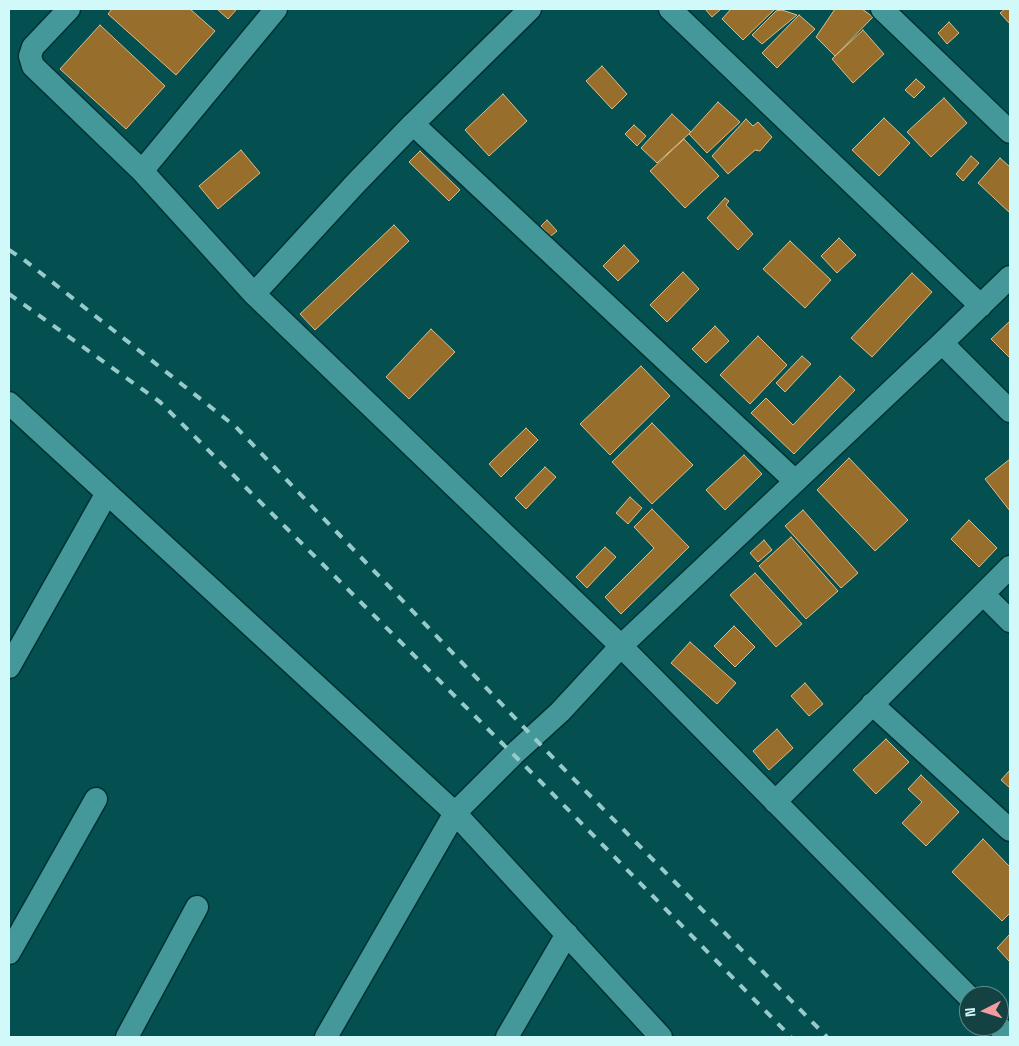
<!DOCTYPE html>
<style>
body{margin:0}
#map{position:relative;width:1019px;height:1046px;overflow:hidden;background:#044f50;font-family:"Space Grotesk",sans-serif}
canvas{display:block}
.frame{position:absolute;inset:0;border:10px solid #d2f9f9;pointer-events:none}
.north{position:absolute;left:959px;top:986px;width:50px;height:50px;box-sizing:border-box;background:#144242;border:1px solid #608b8b;border-radius:50%;rotate:265deg;font-size:14px;font-weight:700;line-height:20px;text-align:center;color:#d2f9f9}
.north::after{content:'';display:block;margin:auto;width:18px;height:22px;background:#f49b9f;clip-path:polygon(50% 0,100% 100%,50% 72%,0 100%)}
</style>
<div id="map">
<canvas width="1019" height="1046"></canvas>
<div class="frame"></div>
<div class="north">N</div>
</div>
<script>
const context = document.querySelector('canvas').getContext('2d');
context.lineJoin = 'round';
function paint(path, color) { context.fillStyle = color; context.fill(path, 'evenodd'); }
const toPath = rows => new Path2D(rows.map(r => 'M' + r).join(''));
function strokePath(path, color, width, dash) { context.strokeStyle = color; context.lineWidth = width; context.lineCap = dash ? 'butt' : 'round'; context.setLineDash(dash || []); context.stroke(path); }
const building = toPath([
 [112,9,190,9,215,31,176,75,108,14,112,9],
 [217,9,237,9,228,19,217,9],
 [705,9,721,9,712,17,705,9],
 [731,9,775,9,743,40,722,19,731,9],
 [835,9,862,9,873,17,835,56,816,37,835,9],
 [1005,9,1010,9,1010,24,1000,13,1005,9],
 [782,10,797,15,762,44,752,35,776,11,782,10],
 [799,15,815,29,777,68,762,53,799,15],
 [949,22,959,33,947,44,938,33,949,22],
 [100,25,165,86,126,129,60,69,100,25],
 [863,30,884,54,853,83,832,59,863,30],
 [602,66,627,94,612,109,586,81,602,66],
 [916,79,925,87,914,98,905,90,916,79],
 [503,94,527,121,489,156,465,130,503,94],
 [944,98,967,123,931,157,907,132,944,98],
 [718,102,740,122,707,153,689,134,718,102],
 [672,114,691,132,657,163,641,148,672,114],
 [884,118,910,143,879,176,852,150,884,118],
 [746,119,753,126,758,122,772,137,760,151,755,150,728,174,712,156,746,119],
 [634,125,646,136,637,146,625,134,634,125],
 [684,139,719,176,685,208,650,171,684,139],
 [241,150,260,173,218,209,199,186,241,150],
 [420,151,460,190,449,201,409,162,420,151],
 [971,156,979,163,963,181,956,174,971,156],
 [1000,158,1010,167,1010,213,978,183,1000,158],
 [725,198,729,201,726,205,753,234,738,250,707,218,725,198],
 [547,220,557,231,551,236,541,226,547,220],
 [394,225,409,241,315,330,300,314,394,225],
 [839,238,856,255,837,273,821,256,839,238],
 [790,241,831,280,805,308,763,269,790,241],
 [624,245,639,261,618,281,603,266,624,245],
 [683,272,699,289,667,322,650,305,683,272],
 [912,273,932,292,872,357,851,338,912,273],
 [1010,321,1010,358,991,339,1010,321],
 [715,326,729,341,706,363,692,349,715,326],
 [431,329,455,352,409,399,386,377,431,329],
 [758,336,787,365,750,404,720,375,758,336],
 [802,356,811,364,785,392,776,383,802,356],
 [641,366,670,396,610,455,580,424,641,366],
 [840,376,855,390,794,454,751,413,766,398,793,425,840,376],
 [652,423,693,465,652,504,612,462,652,423],
 [526,428,538,440,501,477,489,464,526,428],
 [744,455,762,474,725,510,706,490,744,455],
 [849,458,908,520,875,551,817,490,849,458],
 [1010,459,1010,511,985,479,1010,459],
 [545,467,556,477,526,509,515,498,545,467],
 [630,497,642,508,628,524,616,513,630,497],
 [652,509,689,547,621,614,605,597,654,548,634,527,652,509],
 [803,510,858,573,841,588,785,526,803,510],
 [969,520,997,548,979,567,951,539,969,520],
 [791,537,838,591,806,619,759,566,791,537],
 [764,540,772,550,758,562,750,553,764,540],
 [605,547,616,557,587,588,576,577,605,547],
 [755,573,802,624,776,647,730,595,755,573],
 [734,626,755,647,735,667,714,646,734,626],
 [690,642,736,683,717,704,671,663,690,642],
 [805,683,823,704,809,716,791,696,805,683],
 [777,729,793,748,769,770,753,751,777,729],
 [886,739,909,762,876,794,853,770,886,739],
 [1010,770,1010,788,1001,780,1010,770],
 [921,775,959,812,926,846,902,823,922,802,908,789,921,775],
 [983,839,1010,867,1010,913,1002,921,952,872,983,839],
 [1010,934,1010,962,997,948,1010,934]
]);
paint(building, '#976e2b');
strokePath(building, '#e0bc87', 1);
const street = toPath([
 [69,9,33,47,30,56,33,66,142,171],
 [276,9,142,171,254,294,621,646,969,997],
 [670,9,981,306],
 [882,9,1010,132],
 [413,124,530,9],
 [254,294,356,183,413,124,795,481],
 [942,343,1010,411],
 [9,403,455,813,661,1037],
 [983,594,1010,621],
 [9,667,107,493],
 [872,704,1010,830],
 [775,802,1010,567],
 [9,953,96,799],
 [998,1026,1009,1037],
 [127,1037,197,907],
 [326,1037,455,813,514,754,560,712,621,646,942,343,1010,277],
 [507,1037,567,934]
]);
strokePath(street, '#013233', 25);
strokePath(street, '#459899', 22);
strokePath(toPath([
 [9,250,23,259,236,427,560,765,827,1037],
 [9,294,160,402,540,781,791,1037]
]), '#99caca', 4, [9, 9]);
</script>
